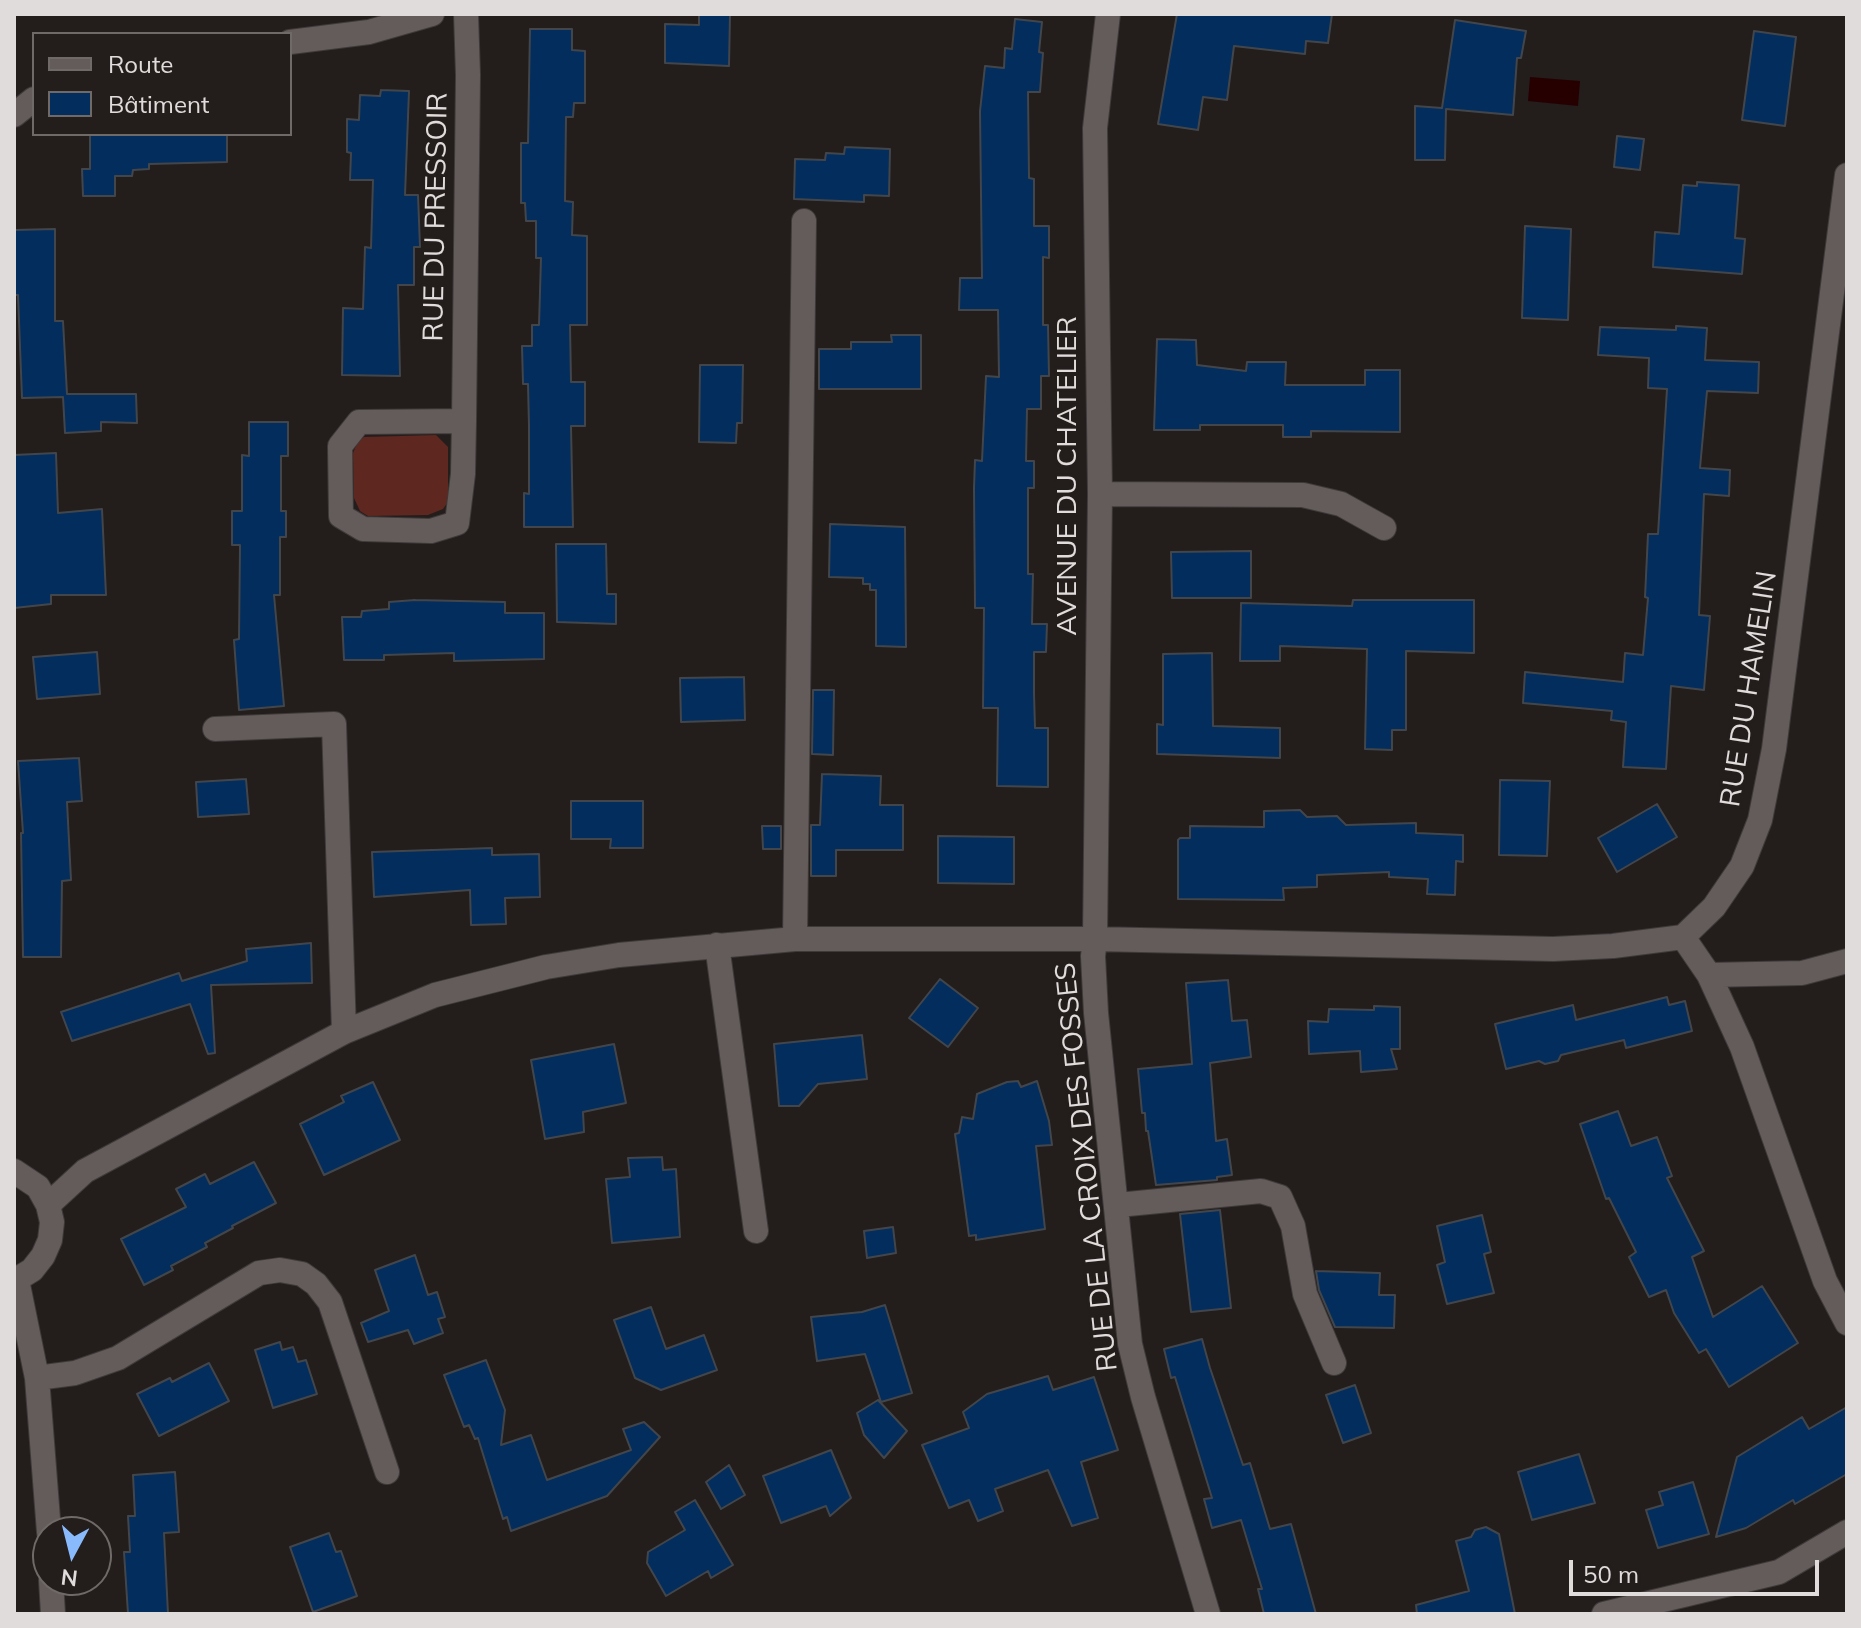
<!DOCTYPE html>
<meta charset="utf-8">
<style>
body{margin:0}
#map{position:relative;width:1861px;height:1628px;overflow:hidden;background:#231d1c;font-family:Mulish,sans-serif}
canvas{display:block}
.frame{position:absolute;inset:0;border:16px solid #e0dcdb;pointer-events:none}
.legend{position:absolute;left:32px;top:32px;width:260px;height:104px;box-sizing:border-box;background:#231d1c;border:2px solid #6f6968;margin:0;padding:10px 14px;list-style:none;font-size:24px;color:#e0dcdb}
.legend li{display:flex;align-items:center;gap:16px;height:40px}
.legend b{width:40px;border:2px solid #6f6968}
.north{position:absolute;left:32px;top:1516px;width:80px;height:80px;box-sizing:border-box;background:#231d1c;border:2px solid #6f6968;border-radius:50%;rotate:187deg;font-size:22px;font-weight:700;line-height:32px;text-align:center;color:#e0dcdb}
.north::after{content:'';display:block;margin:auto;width:28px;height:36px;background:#88bafc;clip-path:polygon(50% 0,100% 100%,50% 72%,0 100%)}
.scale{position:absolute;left:1569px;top:1560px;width:250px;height:36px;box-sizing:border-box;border:4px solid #e0dcdb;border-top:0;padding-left:10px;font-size:24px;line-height:28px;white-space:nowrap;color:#e0dcdb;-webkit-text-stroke:6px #231d1c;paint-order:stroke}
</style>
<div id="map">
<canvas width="1861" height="1628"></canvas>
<div class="frame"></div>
<ul class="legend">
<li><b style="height:10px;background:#635c5b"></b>Route</li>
<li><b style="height:22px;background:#022d5c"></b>Bâtiment</li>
</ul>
<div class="north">N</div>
<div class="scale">50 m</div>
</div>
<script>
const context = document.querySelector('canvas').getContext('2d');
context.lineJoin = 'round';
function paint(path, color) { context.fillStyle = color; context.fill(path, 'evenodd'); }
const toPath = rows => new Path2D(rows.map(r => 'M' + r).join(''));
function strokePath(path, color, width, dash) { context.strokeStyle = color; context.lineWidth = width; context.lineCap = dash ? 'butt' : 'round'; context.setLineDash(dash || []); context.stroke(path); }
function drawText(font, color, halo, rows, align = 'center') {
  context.font = font + ' Mulish,sans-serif'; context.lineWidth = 6; context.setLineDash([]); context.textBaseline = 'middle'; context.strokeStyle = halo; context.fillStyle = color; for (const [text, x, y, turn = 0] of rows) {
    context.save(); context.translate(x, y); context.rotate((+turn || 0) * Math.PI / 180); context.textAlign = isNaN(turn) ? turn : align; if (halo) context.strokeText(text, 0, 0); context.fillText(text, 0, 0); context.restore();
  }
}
paint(toPath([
 [436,435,448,447,448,502,443,509,428,515,368,516,360,511,354,498,353,453,358,441,364,437]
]), '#5e271f');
paint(toPath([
 [1530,77,1580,81,1578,106,1528,101]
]), '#260000');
const building = toPath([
 [699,14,730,14,729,66,665,63,665,24,699,25,699,14],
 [1177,14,1332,14,1328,43,1306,41,1305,54,1234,46,1227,100,1203,97,1198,130,1158,124,1177,14],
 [1015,19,1042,22,1039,52,1043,53,1040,92,1028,92,1029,178,1034,179,1034,226,1049,226,1049,258,1043,257,1043,325,1048,325,1049,376,1041,376,1041,409,1027,409,1026,461,1034,461,1034,488,1028,488,1028,574,1033,574,1032,624,1047,624,1046,652,1034,652,1034,693,1035,728,1048,728,1048,787,997,786,998,708,983,708,984,608,975,608,974,488,975,460,982,461,986,376,999,377,998,310,959,310,960,278,982,278,980,111,985,66,1004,68,1005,48,1012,49,1015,19],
 [1455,20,1526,31,1521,58,1517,58,1513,115,1446,109,1445,160,1415,160,1415,106,1442,108,1455,20],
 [530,29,572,29,572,50,585,51,585,103,574,103,573,117,566,117,565,201,573,202,572,235,587,236,587,325,570,325,571,382,585,382,585,426,571,426,573,527,524,527,524,493,529,494,529,426,528,384,523,384,522,346,532,346,532,325,539,325,541,258,536,258,536,221,526,221,525,203,521,203,521,143,528,143,530,29],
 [1754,31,1796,37,1785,126,1742,120,1754,31],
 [381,90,409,91,405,195,418,195,420,247,414,247,414,285,398,285,400,376,342,375,343,308,363,309,365,247,371,248,373,180,350,180,351,153,347,152,347,119,359,120,360,95,380,96,381,90],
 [90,134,227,134,227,162,149,164,149,169,133,170,132,176,115,176,115,196,83,196,82,169,90,169,90,134],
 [1617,136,1644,139,1640,170,1614,167,1617,136],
 [845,147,890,149,889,196,864,195,864,202,794,199,795,159,825,160,826,153,844,154,845,147],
 [1697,182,1739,185,1735,238,1745,239,1742,274,1653,267,1655,232,1679,234,1683,185,1697,186,1697,182],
 [1525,226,1571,229,1568,320,1522,318,1525,226],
 [55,229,55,321,63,321,67,394,136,394,137,423,101,422,101,431,65,433,63,397,22,398,18,295,14,295,14,230,55,229],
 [1676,326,1707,328,1705,360,1759,362,1758,393,1707,391,1700,468,1730,470,1729,496,1704,494,1699,615,1710,616,1704,690,1671,686,1666,769,1623,767,1626,722,1611,720,1612,711,1523,703,1525,672,1623,682,1625,653,1643,655,1648,598,1645,597,1648,534,1658,534,1667,389,1648,388,1649,358,1598,355,1600,327,1676,330,1676,326],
 [891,335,921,335,921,389,819,389,819,349,851,349,851,342,892,342,891,335],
 [1157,339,1196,340,1197,365,1246,371,1247,362,1286,362,1285,385,1365,385,1365,370,1400,370,1400,432,1311,431,1311,437,1283,437,1283,425,1200,425,1200,430,1154,430,1157,339],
 [700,365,743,365,742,423,737,423,736,443,699,442,700,365],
 [249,422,288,422,288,456,281,456,281,511,286,511,286,537,280,537,280,595,274,595,284,706,239,710,234,640,239,639,240,545,232,545,232,511,242,511,242,455,249,456,249,422],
 [56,453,58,513,102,509,106,595,51,595,51,604,14,608,14,455,56,453],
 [830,524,905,527,906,647,876,646,876,590,870,590,870,584,863,584,863,578,829,577,830,524],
 [556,544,606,544,607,594,616,594,616,624,557,622,556,544],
 [1251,551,1251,598,1172,598,1171,552,1251,551],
 [415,600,505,602,505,613,544,613,544,659,454,661,454,653,384,655,384,660,344,660,342,617,361,617,362,611,389,609,389,602,415,600],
 [1353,600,1474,600,1474,653,1406,651,1406,730,1392,730,1392,750,1365,749,1367,649,1280,646,1280,661,1240,661,1241,603,1352,606,1353,600],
 [97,652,100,694,37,699,33,657,97,652],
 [1212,653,1213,726,1280,728,1280,758,1157,754,1157,724,1163,725,1163,654,1212,653],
 [744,677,745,720,681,722,680,678,744,677],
 [813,690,834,690,833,755,812,754,813,690],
 [79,758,82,801,67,802,71,880,62,881,61,957,23,957,21,833,23,833,18,761,79,758],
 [822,774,881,776,880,805,903,805,903,850,836,850,836,876,811,876,811,825,820,825,822,774],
 [246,779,249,814,198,817,196,782,246,779],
 [1500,780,1550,781,1547,856,1499,855,1500,780],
 [571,801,643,801,643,848,610,848,611,839,571,839,571,801],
 [1657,804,1677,837,1617,872,1598,838,1657,804],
 [1300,810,1307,817,1337,816,1346,825,1416,823,1416,833,1463,835,1463,862,1456,861,1455,895,1427,894,1428,879,1389,877,1389,872,1317,875,1317,887,1283,888,1284,900,1178,899,1178,840,1180,838,1190,838,1190,826,1264,827,1264,811,1300,810],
 [762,826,781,826,781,849,763,849,762,826],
 [938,836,1014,837,1014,884,938,883,938,836],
 [492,848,492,855,539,854,540,897,505,898,506,924,471,925,470,890,374,897,372,852,492,848],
 [311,943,312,983,211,985,215,1053,208,1054,190,1004,72,1041,61,1012,179,973,182,981,247,961,246,949,311,943],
 [940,979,978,1008,948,1047,909,1018,940,979],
 [1228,980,1232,1021,1247,1020,1251,1057,1210,1063,1216,1141,1227,1139,1232,1175,1217,1177,1217,1180,1156,1185,1148,1131,1146,1131,1145,1113,1142,1113,1138,1069,1192,1064,1186,983,1228,980],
 [1667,997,1669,1005,1685,1001,1692,1031,1626,1048,1624,1040,1561,1055,1558,1061,1545,1064,1539,1061,1506,1069,1495,1024,1573,1005,1576,1020,1667,997],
 [1374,1006,1400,1007,1400,1049,1391,1049,1397,1069,1361,1072,1360,1051,1309,1054,1308,1021,1328,1022,1329,1009,1374,1010,1374,1006],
 [862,1035,867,1079,818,1084,799,1106,779,1106,774,1044,862,1035],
 [614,1044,626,1103,583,1112,584,1132,545,1139,531,1060,614,1044],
 [1018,1081,1021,1087,1037,1081,1049,1121,1052,1145,1036,1146,1045,1229,976,1240,976,1235,969,1236,955,1134,959,1133,962,1117,973,1119,977,1094,1007,1082,1018,1081],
 [373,1082,400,1140,324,1175,300,1124,344,1102,341,1096,373,1082],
 [1618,1111,1631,1146,1657,1137,1672,1176,1667,1178,1704,1251,1692,1257,1713,1317,1762,1286,1798,1343,1729,1387,1706,1349,1699,1353,1674,1313,1666,1290,1649,1297,1629,1257,1636,1252,1609,1198,1606,1199,1580,1124,1618,1111],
 [662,1157,663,1170,676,1169,680,1237,612,1243,606,1179,630,1177,628,1158,662,1157],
 [254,1162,276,1203,232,1226,233,1228,205,1243,207,1247,171,1266,173,1270,144,1285,121,1239,186,1207,176,1189,205,1174,210,1184,254,1162],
 [1220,1210,1231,1308,1191,1312,1180,1214,1220,1210],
 [1482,1215,1491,1252,1484,1254,1494,1293,1447,1304,1437,1265,1445,1262,1437,1226,1482,1215],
 [893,1227,896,1253,867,1258,864,1231,893,1227],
 [415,1255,428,1295,437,1292,445,1317,438,1319,443,1333,414,1344,408,1330,368,1342,361,1323,389,1311,375,1270,415,1255],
 [1316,1271,1380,1273,1379,1295,1395,1295,1394,1328,1335,1327,1319,1290,1316,1271],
 [885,1305,912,1393,881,1402,865,1354,817,1361,811,1317,862,1312,885,1305],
 [651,1307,666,1349,704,1335,717,1370,661,1390,635,1378,614,1320,651,1307],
 [1202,1339,1210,1368,1243,1465,1250,1463,1270,1529,1291,1524,1316,1614,1264,1614,1258,1589,1262,1589,1241,1520,1212,1528,1204,1499,1212,1498,1175,1377,1171,1378,1164,1349,1202,1339],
 [280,1342,282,1350,293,1347,298,1362,306,1360,317,1394,273,1408,255,1350,280,1342],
 [486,1360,505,1410,501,1445,531,1435,547,1480,631,1450,623,1429,644,1422,660,1437,607,1496,511,1531,507,1517,503,1519,478,1438,475,1439,469,1425,464,1427,444,1375,486,1360],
 [209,1363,229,1401,159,1436,137,1394,170,1378,172,1382,209,1363],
 [1048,1376,1053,1390,1094,1377,1118,1450,1081,1462,1098,1518,1072,1526,1048,1470,995,1489,1003,1511,978,1521,969,1500,949,1508,922,1445,969,1428,963,1412,987,1394,1048,1376],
 [1355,1385,1371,1433,1343,1443,1326,1395,1355,1385],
 [878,1400,907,1431,884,1458,864,1435,857,1413,878,1400],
 [1847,1407,1847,1474,1795,1504,1793,1500,1746,1528,1716,1537,1737,1457,1802,1417,1809,1429,1847,1407],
 [831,1450,851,1498,830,1516,826,1506,781,1523,763,1476,831,1450],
 [1579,1454,1595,1503,1532,1520,1518,1472,1579,1454],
 [729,1465,745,1495,721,1509,706,1482,729,1465],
 [175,1472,179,1532,164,1533,168,1614,128,1614,124,1552,130,1552,128,1516,135,1516,133,1475,175,1472],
 [1693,1482,1709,1534,1658,1548,1646,1510,1663,1505,1659,1492,1693,1482],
 [695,1500,733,1565,711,1578,708,1571,666,1596,647,1563,648,1552,685,1530,675,1512,695,1500],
 [1486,1527,1499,1534,1515,1614,1417,1614,1416,1605,1469,1591,1456,1541,1471,1537,1475,1530,1486,1527],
 [329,1533,336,1552,341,1551,357,1596,313,1612,290,1547,329,1533]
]);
paint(building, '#022d5c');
strokePath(building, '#42464b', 2);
const minor = toPath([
 [1108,14,1095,128,1100,494,1095,939,1553,949,1613,946,1683,937,1714,907,1742,866,1760,820,1774,749,1847,175],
 [290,42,369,32,432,14],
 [14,115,34,99],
 [464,421,359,422,340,446,341,516,363,529,431,531,457,523,463,474,464,421,468,75,466,14],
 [1100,494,1303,495,1341,504,1384,528],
 [215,729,334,724,344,1032],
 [1683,937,1709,975,1742,1047,1825,1281,1847,1323],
 [795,939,804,221],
 [717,945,756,1231],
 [1709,975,1802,973,1847,961],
 [14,1171,38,1187,48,1205,52,1222,50,1240,43,1256,32,1270,14,1281],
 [48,1205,85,1171,344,1032,435,995,546,967,619,955,795,939,1095,939,1093,956,1096,1013,1130,1344,1143,1397,1208,1614],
 [1118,1205,1261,1191,1280,1197,1293,1226,1305,1294,1334,1363],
 [17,1280,37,1378,49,1532],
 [37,1378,75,1373,118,1358,259,1273,280,1270,302,1274,316,1284,330,1302,387,1472],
 [51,1580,53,1614],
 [1604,1614,1779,1572,1847,1532]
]);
strokePath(minor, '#3f3a3a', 26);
strokePath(minor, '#635c5b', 24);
drawText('28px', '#e0dcdb', '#231d1c', [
 ["RUE DU PRESSOIR",436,217,-89],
 ["AVENUE DU CHATELIER",1068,476,-90],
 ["RUE DU HAMELIN",1749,689,-81],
 ["RUE DE LA CROIX DES FOSSES",1087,1167,-96]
]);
</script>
